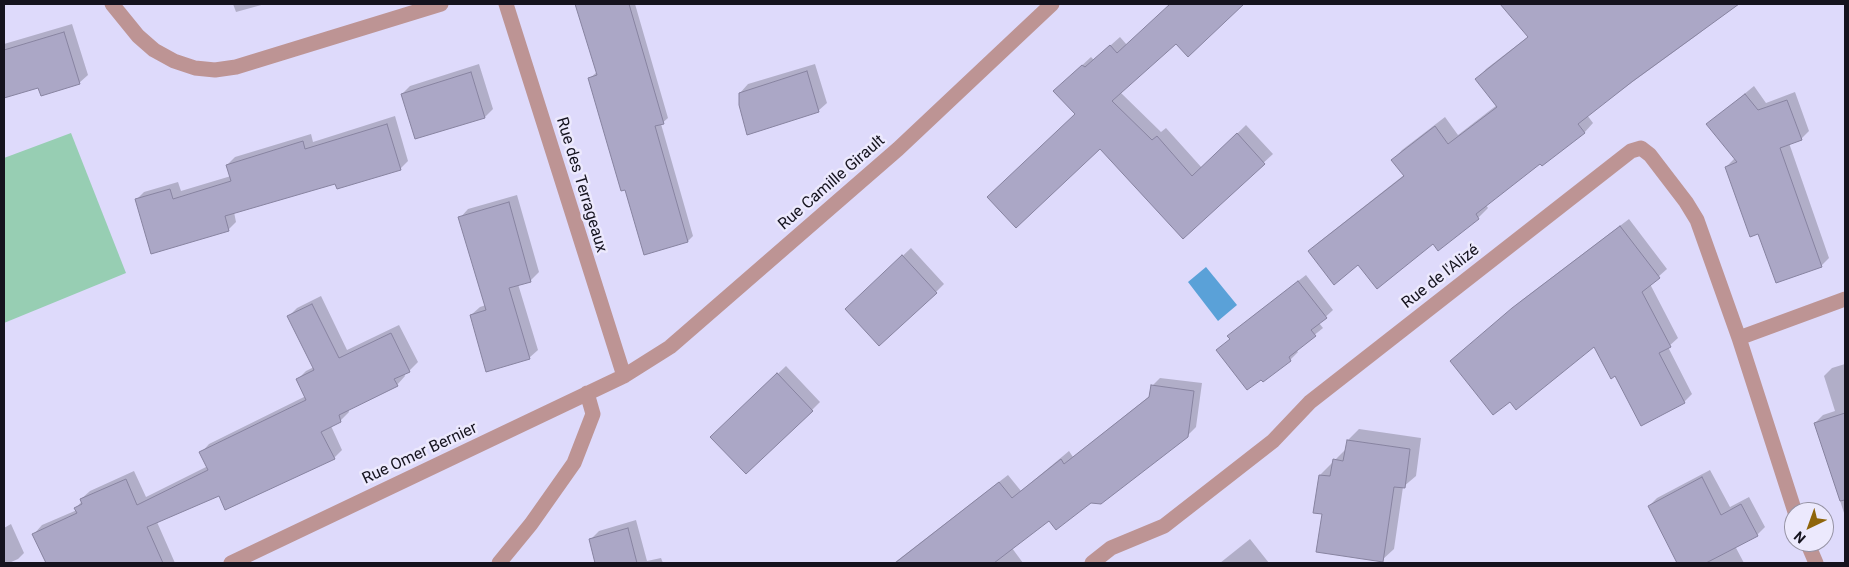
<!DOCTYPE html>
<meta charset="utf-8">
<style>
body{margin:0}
#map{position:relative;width:1849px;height:567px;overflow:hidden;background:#dedafb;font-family:Roboto,sans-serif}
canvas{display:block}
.frame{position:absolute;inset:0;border:5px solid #15131e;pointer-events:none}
.north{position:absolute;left:1784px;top:502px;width:50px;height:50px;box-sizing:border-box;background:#ece9fd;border:1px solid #9693a4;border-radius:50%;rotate:222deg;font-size:14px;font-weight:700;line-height:20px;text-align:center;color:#15131e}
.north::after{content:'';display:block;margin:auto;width:18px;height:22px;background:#8f650b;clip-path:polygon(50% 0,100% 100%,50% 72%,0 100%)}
</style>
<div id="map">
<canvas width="1849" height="567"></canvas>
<div class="frame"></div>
<div class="north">N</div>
</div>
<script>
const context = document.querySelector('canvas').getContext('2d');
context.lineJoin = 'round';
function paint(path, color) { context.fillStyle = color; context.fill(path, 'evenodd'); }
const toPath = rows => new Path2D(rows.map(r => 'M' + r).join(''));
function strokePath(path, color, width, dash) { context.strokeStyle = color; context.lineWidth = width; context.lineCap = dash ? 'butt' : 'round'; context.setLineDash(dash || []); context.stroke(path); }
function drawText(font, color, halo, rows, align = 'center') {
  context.font = font + ' Roboto,sans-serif'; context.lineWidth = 5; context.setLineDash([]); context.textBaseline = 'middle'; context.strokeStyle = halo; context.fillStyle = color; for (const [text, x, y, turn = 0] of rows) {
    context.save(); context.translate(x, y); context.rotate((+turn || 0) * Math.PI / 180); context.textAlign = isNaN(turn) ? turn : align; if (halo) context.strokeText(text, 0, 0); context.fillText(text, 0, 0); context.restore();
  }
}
paint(toPath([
 [71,133,126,273,4,323,4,158]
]), '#97ceb3');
paint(toPath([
 [1206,267,1237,305,1218,321,1188,282]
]), '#5aa1d8');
paint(toPath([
 [233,4,265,4,236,12],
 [579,4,635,4,668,118,661,124,693,236,688,241,626,189,590,78,597,72,577,6],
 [1171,4,1242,4,1188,55,1176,42,1120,92,1161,132,1166,128,1202,168,1246,125,1273,154,1183,237,1076,114,1063,83,1091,57,1094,60,1120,37,1127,45],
 [1516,4,1586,4,1596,16,1612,4,1736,4,1697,35,1587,115,1593,123,1584,133,1541,162,1486,205,1488,208,1478,218,1438,249,1433,242,1310,251,1319,242,1404,175,1393,160,1402,150,1445,117,1458,135,1497,105,1477,79,1486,69,1529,36,1508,12],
 [72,24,88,75,79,83,39,86,4,97,4,44],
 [479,64,493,109,485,117,416,138,402,94,410,86],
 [815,64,827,103,818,111,740,93,748,84],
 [1754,86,1766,103,1795,92,1809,131,1801,139,1789,143,1829,258,1821,266,1759,232,1726,167,1735,158,1708,124],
 [395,116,408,161,400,169,336,182,234,212,236,222,228,230,136,200,144,192,178,182,181,191,231,176,227,165,235,157,311,134,313,142],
 [517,195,539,272,530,281,518,284,538,350,529,358,471,315,480,307,486,305,460,218,468,209],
 [1629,219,1667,269,1650,284,1678,338,1668,347,1692,394,1684,402,1641,424,1616,374,1594,345,1510,400,1460,354,1522,300],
 [911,248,944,284,936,292,855,301],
 [1306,275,1333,310,1319,323,1323,328,1296,350,1298,352,1290,360,1218,350,1231,338,1229,336,1236,329],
 [321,296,347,350,399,325,418,362,409,371,404,373,405,376,397,385,348,409,349,412,340,421,331,426,342,450,334,458,219,495,157,522,175,563,109,563,106,557,93,563,47,563,34,534,42,525,77,510,76,508,82,501,81,499,90,491,134,471,146,497,208,466,201,453,209,444,306,396,298,379,306,371,314,367,289,316,297,308],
 [1845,364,1845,516,1815,423,1823,415,1835,411,1824,376,1832,368],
 [786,366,820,402,812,410,712,437],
 [1160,378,1202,383,1196,427,1187,436,1090,502,1049,519,1012,548,1023,563,894,563,1008,475,1021,491,1069,451,1073,457,1151,395,1152,386],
 [1359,429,1421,438,1416,476,1403,487,1394,549,1382,560,1323,512,1320,475,1346,449,1348,440],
 [1710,470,1730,507,1749,497,1765,527,1757,535,1735,546,1744,563,1679,563,1649,506,1657,498],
 [636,520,647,561,661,558,663,563,596,563,590,540,599,531],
 [11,524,24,553,18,559,9,563,4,563,4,528],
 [1250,539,1269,563,1220,563]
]), '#0003');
const building = toPath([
 [575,4,629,4,664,124,655,126,688,242,644,255,625,190,621,191,588,78,597,75,575,4],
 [1170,4,1244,4,1188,57,1176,44,1112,101,1152,140,1157,136,1192,176,1237,133,1265,164,1183,239,1100,149,1016,228,987,197,1075,114,1053,91,1082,65,1085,67,1110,45,1117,53,1170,4],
 [1500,4,1739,4,1633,81,1578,124,1585,133,1542,166,1540,164,1476,214,1479,219,1438,251,1433,244,1377,289,1358,265,1334,285,1308,251,1404,176,1391,160,1435,126,1448,144,1497,107,1475,79,1528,37,1500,4],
 [64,32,80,84,41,96,38,88,4,98,4,50,64,32],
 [807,71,819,112,747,135,739,105,739,93,807,71],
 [471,72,485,118,415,139,401,94,471,72],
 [1745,94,1758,110,1787,100,1802,140,1780,148,1822,267,1776,283,1758,234,1750,237,1725,167,1737,162,1706,124,1745,94],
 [387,124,401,170,337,189,335,184,225,216,229,231,151,254,135,199,170,189,173,199,231,181,226,165,303,141,305,149,387,124],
 [509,202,531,282,509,288,530,359,486,372,470,315,486,310,458,217,509,202],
 [1620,226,1660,278,1642,292,1671,347,1659,353,1685,403,1641,426,1615,376,1611,379,1594,347,1516,410,1510,402,1493,415,1450,361,1512,308,1620,226],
 [902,255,937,293,879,346,845,309,902,255],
 [1298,281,1327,318,1311,330,1316,336,1289,357,1291,361,1263,382,1261,380,1247,390,1216,350,1230,339,1227,336,1298,281],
 [312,304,339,358,391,333,410,372,394,379,398,386,339,415,341,422,321,432,335,459,225,510,219,496,147,527,163,563,46,563,32,534,77,513,74,508,82,504,80,499,126,479,137,505,208,470,199,452,306,400,296,379,314,370,287,316,312,304],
 [777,373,813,411,746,474,710,437,777,373],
 [1151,385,1194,391,1188,437,1101,504,1091,503,1056,530,1049,521,994,563,895,563,999,482,1012,498,1061,459,1064,464,1149,397,1151,385],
 [1845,413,1845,500,1840,501,1814,423,1845,413],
 [1347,440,1410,449,1405,488,1394,487,1383,562,1316,552,1322,514,1313,513,1319,475,1330,476,1333,459,1343,461,1347,440],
 [1702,477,1721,515,1741,504,1758,536,1706,563,1677,563,1648,506,1702,477],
 [628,528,637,563,595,563,589,539,628,528]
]);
paint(building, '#aba7c6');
strokePath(building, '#8783a0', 1);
strokePath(toPath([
 [112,4,138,36,154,50,174,61,195,68,215,70,236,67,441,4],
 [506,4,624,376],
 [1739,338,1845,299],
 [1807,542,1816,563],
 [231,563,624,376,670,347,898,149,1052,4],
 [499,563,531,524,574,463,593,414,587,393],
 [1092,563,1111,548,1164,526,1273,441,1310,402,1631,151,1641,148,1650,155,1686,202,1697,220,1739,338,1795,512]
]), '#bd9494', 15);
drawText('16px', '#15131e', '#ece9fd', [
 ["Rue Camille Girault",832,183,-41],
 ["Rue des Terrageaux",581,185,73],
 ["Rue de l'Alizé",1441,277,-38],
 ["Rue Omer Bernier",420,454,-25]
]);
</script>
